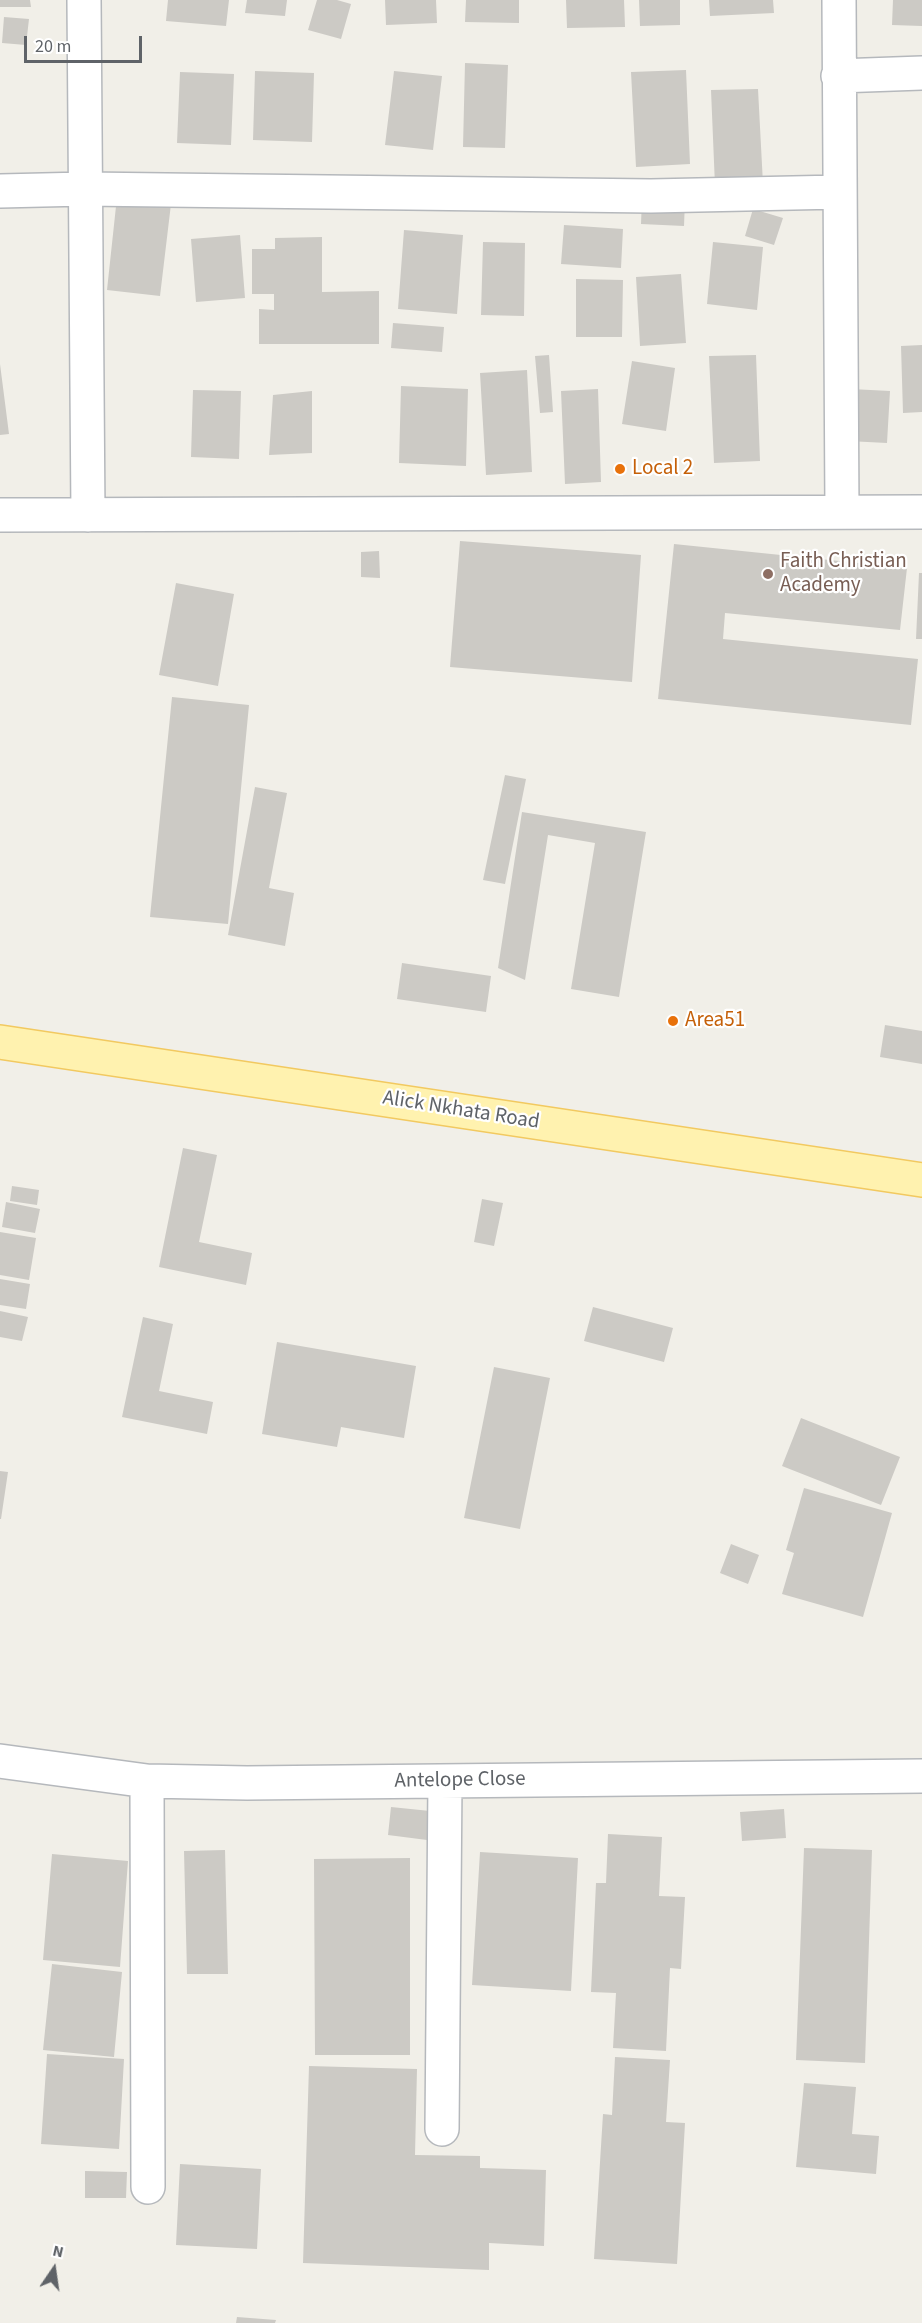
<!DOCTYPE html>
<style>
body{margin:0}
#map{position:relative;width:922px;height:2323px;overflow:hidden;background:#f1efe8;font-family:"Source Sans 3",sans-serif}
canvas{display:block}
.north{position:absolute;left:24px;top:2239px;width:60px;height:60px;-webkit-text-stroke:4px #fff;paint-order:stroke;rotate:13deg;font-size:16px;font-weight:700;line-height:24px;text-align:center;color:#5f6368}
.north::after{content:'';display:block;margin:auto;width:21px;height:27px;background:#5f6368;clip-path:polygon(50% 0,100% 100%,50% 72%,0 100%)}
.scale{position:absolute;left:24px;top:36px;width:118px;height:27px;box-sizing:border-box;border:3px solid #5f6368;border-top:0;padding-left:8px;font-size:18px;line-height:21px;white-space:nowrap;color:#5f6368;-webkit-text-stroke:4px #fff;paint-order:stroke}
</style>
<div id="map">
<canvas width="922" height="2323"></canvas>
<div class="north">N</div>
<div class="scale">20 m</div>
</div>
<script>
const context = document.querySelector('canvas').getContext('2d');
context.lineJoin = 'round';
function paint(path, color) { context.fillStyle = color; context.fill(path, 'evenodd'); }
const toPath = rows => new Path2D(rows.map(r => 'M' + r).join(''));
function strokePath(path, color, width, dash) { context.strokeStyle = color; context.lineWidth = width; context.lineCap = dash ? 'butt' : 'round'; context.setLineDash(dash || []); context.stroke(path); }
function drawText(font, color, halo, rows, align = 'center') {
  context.font = font + ' "Source Sans 3",sans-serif'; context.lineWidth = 4.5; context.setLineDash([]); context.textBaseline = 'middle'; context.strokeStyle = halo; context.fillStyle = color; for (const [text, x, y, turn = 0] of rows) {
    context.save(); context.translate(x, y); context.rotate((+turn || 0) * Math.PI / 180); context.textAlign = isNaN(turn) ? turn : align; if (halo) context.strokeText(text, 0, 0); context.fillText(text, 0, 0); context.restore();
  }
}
paint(toPath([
 [0,0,30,0,31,7,0,7],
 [168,0,229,0,226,26,166,21],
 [247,0,287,0,285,16,245,13],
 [317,0,337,0,351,4,341,39,308,30],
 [385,0,436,0,437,23,386,25],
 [466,0,519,0,519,23,465,22],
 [566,0,624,0,625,27,567,28],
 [639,0,680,0,680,25,640,26],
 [709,0,773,0,774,13,710,16],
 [893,0,922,0,922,26,892,25],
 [4,17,29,19,26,45,2,43],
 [465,63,508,65,505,148,463,147],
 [686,70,690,164,636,167,631,72],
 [255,71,314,73,312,142,253,140],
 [394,71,442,76,433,150,385,145],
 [180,72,234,74,231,145,177,143],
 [758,89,763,184,715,186,711,90],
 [117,197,171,204,160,296,107,290],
 [642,198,685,200,684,226,641,224],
 [753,209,783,218,774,245,745,236],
 [564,225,623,229,621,268,561,264],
 [404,230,463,235,457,314,398,309],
 [240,235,245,298,196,302,191,239],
 [322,237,322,292,379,291,379,344,259,344,259,309,274,310,274,294,252,294,252,249,275,249,275,238],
 [483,242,525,243,524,316,481,315],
 [713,242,763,247,757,310,707,304],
 [681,274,686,343,640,346,636,277],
 [576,279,623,280,622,337,576,337],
 [393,323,444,327,442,352,391,348],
 [922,345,922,412,903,413,901,346],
 [549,355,553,412,540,413,535,356],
 [756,355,760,461,714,463,709,356],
 [632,361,675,368,666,431,622,424],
 [0,364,9,434,0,435],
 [527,370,532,472,486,475,480,373],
 [401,386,468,389,466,466,399,463],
 [598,389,601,482,565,484,561,391],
 [851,389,890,391,887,443,848,441],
 [193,390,241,391,239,459,191,457],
 [312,391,312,453,269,455,273,395],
 [460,541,641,555,632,682,450,667],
 [674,544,907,568,900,630,725,613,723,639,918,659,911,725,658,699],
 [379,551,380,578,361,577,361,552],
 [919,573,922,573,922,639,916,639],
 [176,583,234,594,218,686,159,675],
 [172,697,249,705,228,924,150,917],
 [505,775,526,779,505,884,483,880],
 [255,787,287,793,269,888,294,893,285,946,228,935],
 [522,812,646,832,619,997,571,989,595,843,548,835,525,980,498,968],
 [402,963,491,976,486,1012,397,999],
 [885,1025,922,1031,922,1064,880,1057],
 [183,1148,217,1155,199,1242,252,1253,246,1285,159,1267],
 [12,1186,39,1190,37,1205,10,1201],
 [482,1199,503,1203,494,1246,474,1242],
 [6,1202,40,1209,35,1233,2,1227],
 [0,1232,36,1238,29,1280,0,1275],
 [0,1279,30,1284,26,1309,0,1305],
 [593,1307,673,1328,664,1362,584,1341],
 [0,1311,28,1317,22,1341,0,1337],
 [143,1317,173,1324,159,1391,213,1402,207,1434,122,1417],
 [277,1342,416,1366,404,1438,341,1427,337,1447,262,1434],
 [494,1367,550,1378,520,1529,464,1518],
 [801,1418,900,1457,881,1505,782,1466],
 [0,1471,8,1472,1,1519,0,1519],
 [804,1488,892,1513,863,1617,782,1594,794,1553,786,1550],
 [731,1544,759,1555,748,1584,720,1573],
 [391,1807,430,1811,427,1840,388,1835],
 [784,1809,786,1838,742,1841,740,1812],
 [608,1834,662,1837,659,1896,685,1897,681,1969,670,1968,666,2051,613,2048,616,1993,591,1992,596,1883,606,1883],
 [804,1848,872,1850,865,2063,796,2060],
 [225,1850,228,1974,187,1974,184,1851],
 [480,1852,578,1858,571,1991,472,1985],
 [52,1854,128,1861,120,1967,43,1960],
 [410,1858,410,2055,315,2055,314,1859],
 [52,1964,122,1972,114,2057,43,2050],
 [47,2054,124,2059,119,2149,41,2144],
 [615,2057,670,2060,666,2122,685,2123,677,2264,594,2259,603,2114,612,2115],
 [309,2066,417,2069,415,2155,480,2156,480,2168,546,2170,544,2246,489,2243,489,2270,303,2263],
 [804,2083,856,2087,852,2134,879,2136,876,2174,796,2167],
 [180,2164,261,2169,257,2249,176,2245],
 [85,2171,127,2172,126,2198,85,2198],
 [237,2317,276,2320,275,2323,236,2323]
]), '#cccac5');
const minor = toPath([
 [84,0,88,515],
 [839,0,842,512],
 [838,76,922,73],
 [0,191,85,189,651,196,840,192],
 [0,515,922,512],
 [0,1761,147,1781,247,1783,922,1776],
 [147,1781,148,2187],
 [442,2129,445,1781]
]);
const major = toPath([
 [0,1042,922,1180]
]);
strokePath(minor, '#b5b8bc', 36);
strokePath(major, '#f2c960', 36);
strokePath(minor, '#fff', 33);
strokePath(major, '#fff2af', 33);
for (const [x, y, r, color] of [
 [620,469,6,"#e8710a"],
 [768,574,6,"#8d6e63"],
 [673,1021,6,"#e8710a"]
]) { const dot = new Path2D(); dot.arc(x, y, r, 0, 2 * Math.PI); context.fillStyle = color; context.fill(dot); strokePath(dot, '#fff', 2); }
drawText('21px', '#c56008', '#fff', [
 ["Local 2",632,469],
 ["Area51",685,1021]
], 'left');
drawText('21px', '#785e54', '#fff', [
 ["Faith Christian",780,562],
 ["Academy",780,586]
], 'left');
drawText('21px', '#5f6368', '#fff', [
 ["Alick Nkhata Road",461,1111,9],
 ["Antelope Close",460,1781,-1]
]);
</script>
